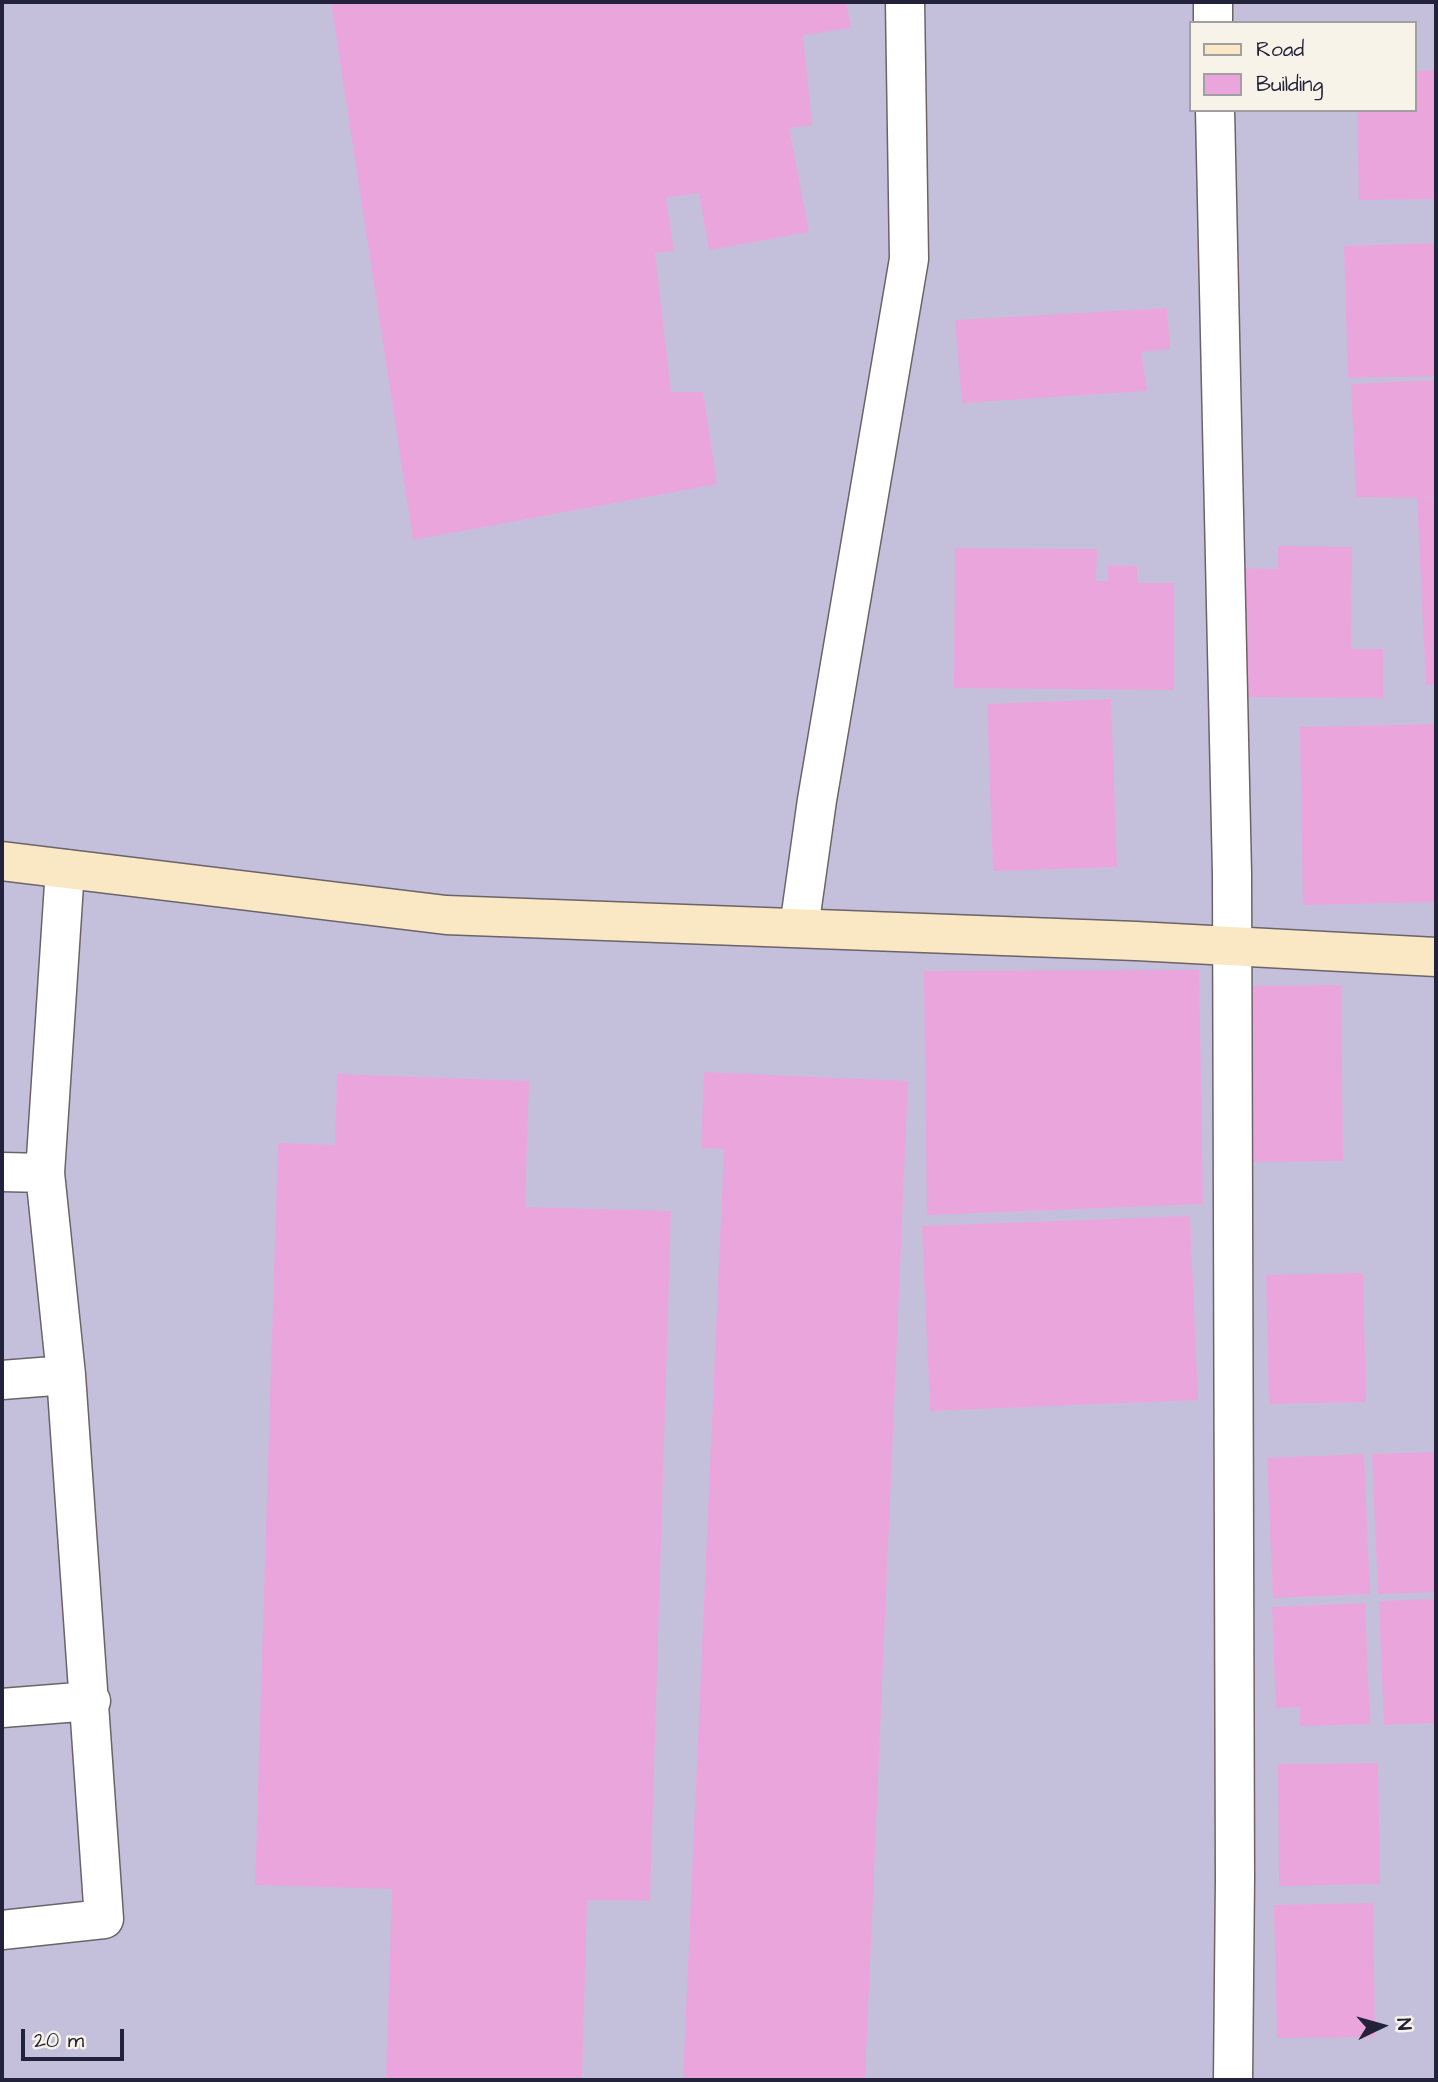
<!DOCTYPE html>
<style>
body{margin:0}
#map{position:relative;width:1438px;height:2082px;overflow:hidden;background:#f2dbbc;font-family:"Architects Daughter",sans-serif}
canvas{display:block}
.frame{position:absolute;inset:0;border:4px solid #22223b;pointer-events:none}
.legend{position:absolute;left:1189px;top:21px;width:228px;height:91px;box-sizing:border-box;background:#f7f3e8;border:2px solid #a29fa3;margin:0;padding:9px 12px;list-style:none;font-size:21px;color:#22223b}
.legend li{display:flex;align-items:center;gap:14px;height:35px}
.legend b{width:35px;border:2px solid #a29fa3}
.north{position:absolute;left:1347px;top:1991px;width:70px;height:70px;-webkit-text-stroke:5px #f7f3e8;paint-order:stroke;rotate:85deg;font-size:19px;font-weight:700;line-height:28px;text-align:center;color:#22223b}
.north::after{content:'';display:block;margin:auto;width:24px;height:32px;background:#22223b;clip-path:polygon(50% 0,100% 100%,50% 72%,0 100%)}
.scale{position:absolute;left:21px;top:2029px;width:103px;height:32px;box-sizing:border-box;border:4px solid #22223b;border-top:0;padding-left:9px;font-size:21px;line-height:24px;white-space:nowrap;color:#22223b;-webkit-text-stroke:5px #f7f3e8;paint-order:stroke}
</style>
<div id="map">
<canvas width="1438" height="2082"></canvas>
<div class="frame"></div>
<ul class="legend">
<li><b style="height:9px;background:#fae7c3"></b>Road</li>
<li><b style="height:19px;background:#eba5dd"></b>Building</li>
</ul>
<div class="north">N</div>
<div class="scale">20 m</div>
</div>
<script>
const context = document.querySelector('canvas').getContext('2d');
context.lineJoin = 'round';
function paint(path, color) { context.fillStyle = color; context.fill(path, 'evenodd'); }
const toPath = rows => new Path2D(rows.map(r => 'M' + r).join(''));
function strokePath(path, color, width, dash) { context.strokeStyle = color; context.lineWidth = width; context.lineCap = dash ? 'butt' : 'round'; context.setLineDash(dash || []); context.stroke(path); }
paint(toPath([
 [2,2,1436,2,1436,2080,2,2080],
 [1191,23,1415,23,1415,110,1191,110]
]), '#c4c0db');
paint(toPath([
 [331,2,846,2,851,28,803,35,812,125,789,128,809,232,709,250,699,193,666,198,674,251,655,253,671,392,703,392,717,484,413,540],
 [1436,70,1436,199,1359,200,1357,110,1415,110,1415,71],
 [1436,243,1436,376,1348,378,1344,246],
 [1167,308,1170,349,1141,352,1147,391,962,403,955,320],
 [1436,380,1436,496,1422,498,1436,497,1436,684,1426,685,1417,498,1356,497,1351,384],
 [1278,546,1352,547,1351,649,1383,649,1383,698,1235,697,1235,568,1278,569],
 [955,548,1097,549,1096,581,1108,581,1108,565,1137,566,1137,583,1174,583,1174,690,954,688],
 [1111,699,1117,867,993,871,987,704],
 [1436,724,1436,902,1303,905,1300,727],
 [1199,970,1203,1204,927,1215,924,971],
 [1341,985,1343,1161,1253,1162,1251,986],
 [704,1072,908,1081,865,2080,683,2080,724,1149,701,1148],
 [337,1074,529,1081,525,1207,671,1211,650,1901,587,1900,582,2080,386,2080,392,1889,255,1885,278,1143,335,1145],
 [1190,1216,1198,1400,930,1411,922,1226],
 [1363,1273,1366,1402,1269,1404,1266,1275],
 [1436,1452,1436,1592,1378,1594,1372,1454],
 [1364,1454,1370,1594,1273,1598,1267,1458],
 [1436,1599,1436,1723,1384,1725,1379,1601],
 [1365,1603,1370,1724,1300,1726,1300,1707,1276,1708,1272,1607],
 [1378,1763,1380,1884,1279,1886,1278,1764],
 [1373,1903,1375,2037,1277,2038,1274,1905]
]), '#eba5dd');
const street = toPath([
 [1213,2,1213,23],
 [1215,110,1232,874,1235,1878,1233,2080],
 [65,869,45,1173,66,1375],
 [799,928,817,800,909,259,905,2],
 [2,1172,45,1173],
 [2,1380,66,1375,104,1919,2,1930],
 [2,1708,91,1701]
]);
const secondary = toPath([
 [2,861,446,915,1136,941,1436,957]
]);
strokePath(street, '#6b6368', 41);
strokePath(secondary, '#6b6368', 41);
strokePath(street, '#fff', 38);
strokePath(secondary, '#fae7c3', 38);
</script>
